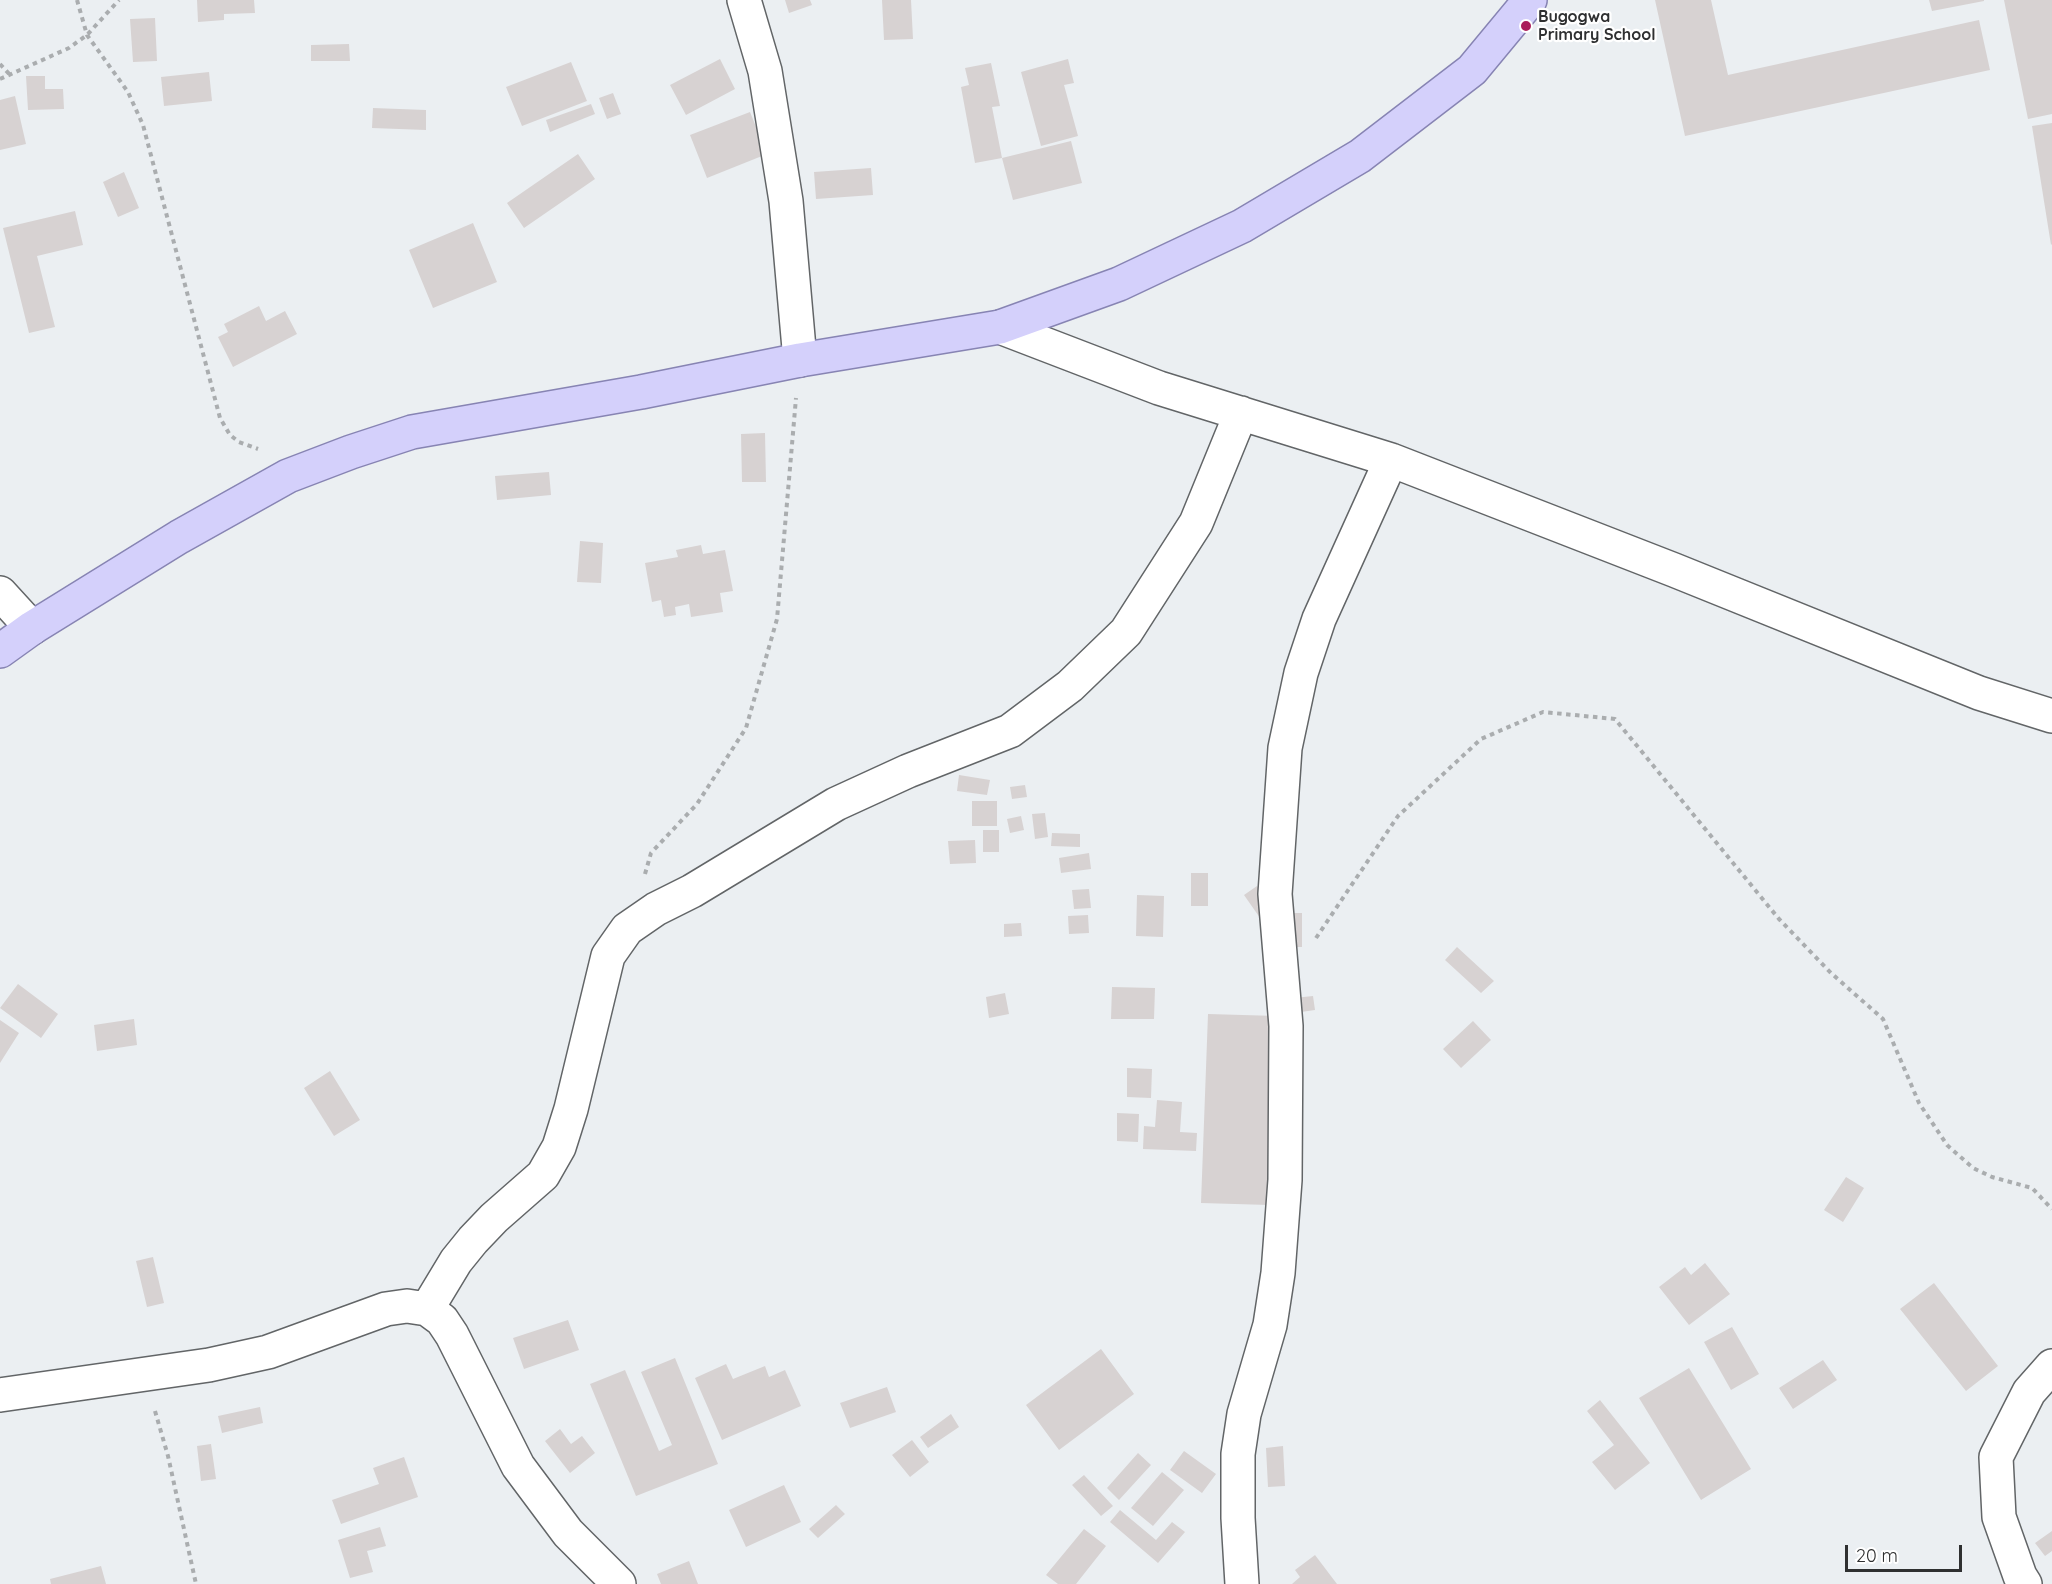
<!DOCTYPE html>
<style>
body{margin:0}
#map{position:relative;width:2052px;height:1584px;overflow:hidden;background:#ebeff2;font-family:Quicksand,sans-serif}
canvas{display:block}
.scale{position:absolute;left:1845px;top:1545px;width:117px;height:27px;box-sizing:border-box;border:3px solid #2f3031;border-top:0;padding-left:8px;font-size:18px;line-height:21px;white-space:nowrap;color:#2f3031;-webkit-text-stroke:4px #fff;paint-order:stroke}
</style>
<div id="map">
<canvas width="2052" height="1584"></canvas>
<div class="scale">20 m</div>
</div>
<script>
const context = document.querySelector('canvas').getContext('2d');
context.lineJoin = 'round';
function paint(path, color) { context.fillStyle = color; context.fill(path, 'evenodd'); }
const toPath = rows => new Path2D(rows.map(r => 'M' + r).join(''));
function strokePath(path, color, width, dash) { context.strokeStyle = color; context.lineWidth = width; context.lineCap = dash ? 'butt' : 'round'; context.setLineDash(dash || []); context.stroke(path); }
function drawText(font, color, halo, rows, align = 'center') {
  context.font = font + ' Quicksand,sans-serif'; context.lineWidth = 4.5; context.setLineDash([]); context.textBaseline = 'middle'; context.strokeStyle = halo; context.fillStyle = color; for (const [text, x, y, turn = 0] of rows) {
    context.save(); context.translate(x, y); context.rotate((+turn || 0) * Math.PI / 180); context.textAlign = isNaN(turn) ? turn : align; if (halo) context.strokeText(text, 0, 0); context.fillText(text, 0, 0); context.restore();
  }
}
paint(toPath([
 [197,0,254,0,255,13,224,14,224,20,198,22],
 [785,0,810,0,812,5,789,13],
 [882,0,911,0,913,39,884,40],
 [1655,0,1711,0,1728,75,1979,20,1990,70,1685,136],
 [1929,0,1984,0,1984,1,1932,11],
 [2004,0,2052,0,2052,114,2028,119],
 [155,18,157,61,133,62,130,19],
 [349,44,350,61,311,61,311,45],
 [720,59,735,89,686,115,670,85],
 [1068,59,1074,83,1064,85,1078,136,1041,146,1021,72],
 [571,62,587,101,522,126,506,87],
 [991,63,1000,106,992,107,1002,158,1071,141,1082,183,1013,200,1002,158,975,163,961,87,969,85,965,68],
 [209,72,212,101,164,106,161,77],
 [26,76,45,76,45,89,63,89,64,109,28,110],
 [613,93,621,114,607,119,599,98],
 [15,96,26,144,0,150,0,100],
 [591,104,595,114,550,132,546,120],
 [373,108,426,110,426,130,372,128],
 [750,112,767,154,707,178,690,135],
 [2052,123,2052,244,2051,245,2032,126],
 [578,154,595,179,524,228,507,203],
 [871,168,873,195,816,199,814,172],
 [124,172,139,208,118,217,103,182],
 [75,211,83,245,37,256,55,327,29,333,3,228],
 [473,223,497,282,433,308,409,250],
 [259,306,266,321,285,311,297,334,233,367,218,337,228,332,224,324],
 [765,433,766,482,742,482,741,434],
 [549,472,551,495,497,500,495,476],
 [580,541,603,543,601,583,577,582],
 [701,545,703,554,725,550,733,591,720,593,723,612,691,617,689,604,675,607,676,615,664,617,661,600,652,602,645,563,678,557,676,550],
 [959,775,990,780,987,795,957,791],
 [1025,785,1027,797,1012,799,1010,787],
 [972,801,997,801,997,826,972,826],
 [1045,813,1048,837,1035,839,1032,814],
 [1021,816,1024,830,1010,833,1007,819],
 [983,830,999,830,999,852,983,852],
 [1052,833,1080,834,1080,847,1051,846],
 [975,840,976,863,950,864,948,841],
 [1089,853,1091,869,1061,873,1059,858],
 [1191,873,1208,873,1208,906,1191,906],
 [1257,886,1278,916,1265,925,1244,895],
 [1089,889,1091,908,1074,909,1072,890],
 [1137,895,1164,896,1163,937,1136,936],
 [1282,913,1302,913,1302,947,1282,947],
 [1088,915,1089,933,1069,934,1068,916],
 [1021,923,1022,936,1004,937,1004,924],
 [1457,947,1494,981,1481,993,1445,960],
 [18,984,58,1014,41,1038,0,1008],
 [1112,987,1155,988,1154,1019,1111,1019],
 [1005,993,1009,1014,989,1018,986,997],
 [1313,996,1315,1010,1287,1014,1285,999],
 [1208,1014,1277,1016,1269,1205,1201,1203],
 [134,1019,137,1045,97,1051,94,1025],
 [0,1020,19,1033,0,1063],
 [1473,1021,1491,1040,1461,1068,1443,1049],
 [1127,1068,1152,1069,1151,1098,1127,1097],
 [330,1071,360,1120,334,1136,304,1088],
 [1157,1100,1182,1102,1180,1132,1197,1133,1196,1151,1143,1149,1144,1126,1155,1127],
 [1117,1113,1139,1114,1138,1142,1117,1141],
 [1846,1177,1864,1188,1843,1222,1824,1210],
 [153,1257,164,1303,147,1307,136,1261],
 [1705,1263,1730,1294,1689,1325,1659,1287,1685,1267,1691,1275],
 [1934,1283,1998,1366,1966,1391,1900,1309],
 [568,1320,579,1350,524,1369,513,1338],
 [1732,1327,1759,1374,1731,1390,1704,1342],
 [1101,1349,1134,1394,1059,1450,1026,1405],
 [675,1358,718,1464,636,1496,590,1384,625,1370,659,1451,672,1445,641,1372],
 [1823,1360,1837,1380,1793,1409,1779,1388],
 [726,1364,733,1379,765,1366,769,1377,785,1370,801,1406,722,1440,695,1378],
 [1689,1368,1751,1469,1701,1500,1639,1398],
 [887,1387,896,1412,850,1428,840,1403],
 [1600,1400,1650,1463,1615,1490,1592,1462,1614,1445,1587,1411],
 [260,1407,263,1423,222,1433,218,1416],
 [951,1414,959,1427,928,1448,920,1437],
 [560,1429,571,1444,582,1436,595,1453,570,1473,545,1441],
 [912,1440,929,1462,910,1477,892,1455],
 [211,1444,216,1479,201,1481,197,1446],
 [1283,1446,1285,1486,1268,1487,1266,1448],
 [1184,1451,1216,1474,1202,1493,1170,1470],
 [1138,1453,1151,1465,1119,1500,1107,1488],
 [404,1457,418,1497,341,1524,332,1500,379,1484,373,1468],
 [1162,1472,1184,1490,1153,1526,1131,1508],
 [1084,1475,1113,1506,1101,1516,1072,1485],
 [784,1485,801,1522,746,1547,729,1510],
 [836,1505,845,1514,818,1538,809,1529],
 [1120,1510,1156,1540,1172,1522,1185,1532,1158,1563,1110,1522],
 [380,1527,386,1546,367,1551,373,1572,350,1578,338,1540],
 [1084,1529,1106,1546,1076,1584,1058,1584,1046,1575],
 [2052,1531,2052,1551,2045,1556,2035,1543],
 [1315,1555,1337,1584,1292,1584,1300,1577,1295,1570],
 [689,1561,698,1584,661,1584,657,1574],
 [101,1566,106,1584,51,1584,50,1579]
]), '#d7d2d2');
const minor = toPath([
 [744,0,765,71,786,201,800,360],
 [1000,327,1159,388,1391,460,1674,570,1979,693,2052,716],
 [0,593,32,628],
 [427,1309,456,1261,473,1240,494,1218,543,1175,559,1147,571,1109,608,956,627,929,656,909,692,891,836,804,908,771,1010,731,1070,686,1126,632,1196,523,1241,413],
 [0,1395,209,1365,268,1352,386,1309,407,1306,427,1309,442,1320,452,1335,518,1466,568,1533,619,1584],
 [1242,1584,1238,1518,1238,1454,1244,1414,1270,1325,1278,1273,1285,1180,1286,1026,1275,894,1285,748,1301,673,1319,619,1391,460],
 [2025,1584,2020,1576,1999,1517,1996,1457,2029,1392,2052,1366]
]);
const major = toPath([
 [0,651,32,628,179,537,288,476,351,452,412,432,641,392,800,360,1000,327,1119,284,1242,226,1360,156,1472,70,1530,0]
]);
strokePath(minor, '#626567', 36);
strokePath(major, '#8784b3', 36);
strokePath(toPath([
 [77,0,87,35,128,92,143,125,220,418,230,435,239,442,258,449],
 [0,64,11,76],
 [0,79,69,48,87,35,119,0],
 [645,874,651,853,697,804,746,728,777,619,796,398],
 [1316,938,1398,816,1481,739,1543,712,1615,719,1779,919,1831,973,1883,1019,1919,1103,1947,1145,1973,1168,1992,1177,2032,1188,2052,1209],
 [155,1411,168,1456,196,1584]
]), '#aaadaf', 4, [4.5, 4.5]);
strokePath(minor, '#fff', 33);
strokePath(major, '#d4d0fb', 33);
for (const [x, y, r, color] of [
 [1526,26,6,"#aa1c5a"]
]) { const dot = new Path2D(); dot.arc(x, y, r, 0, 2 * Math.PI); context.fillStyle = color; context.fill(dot); strokePath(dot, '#fff', 2); }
drawText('bold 16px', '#2f3031', '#fff', [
 ["Bugogwa",1538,17],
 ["Primary School",1538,35]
], 'left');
</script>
